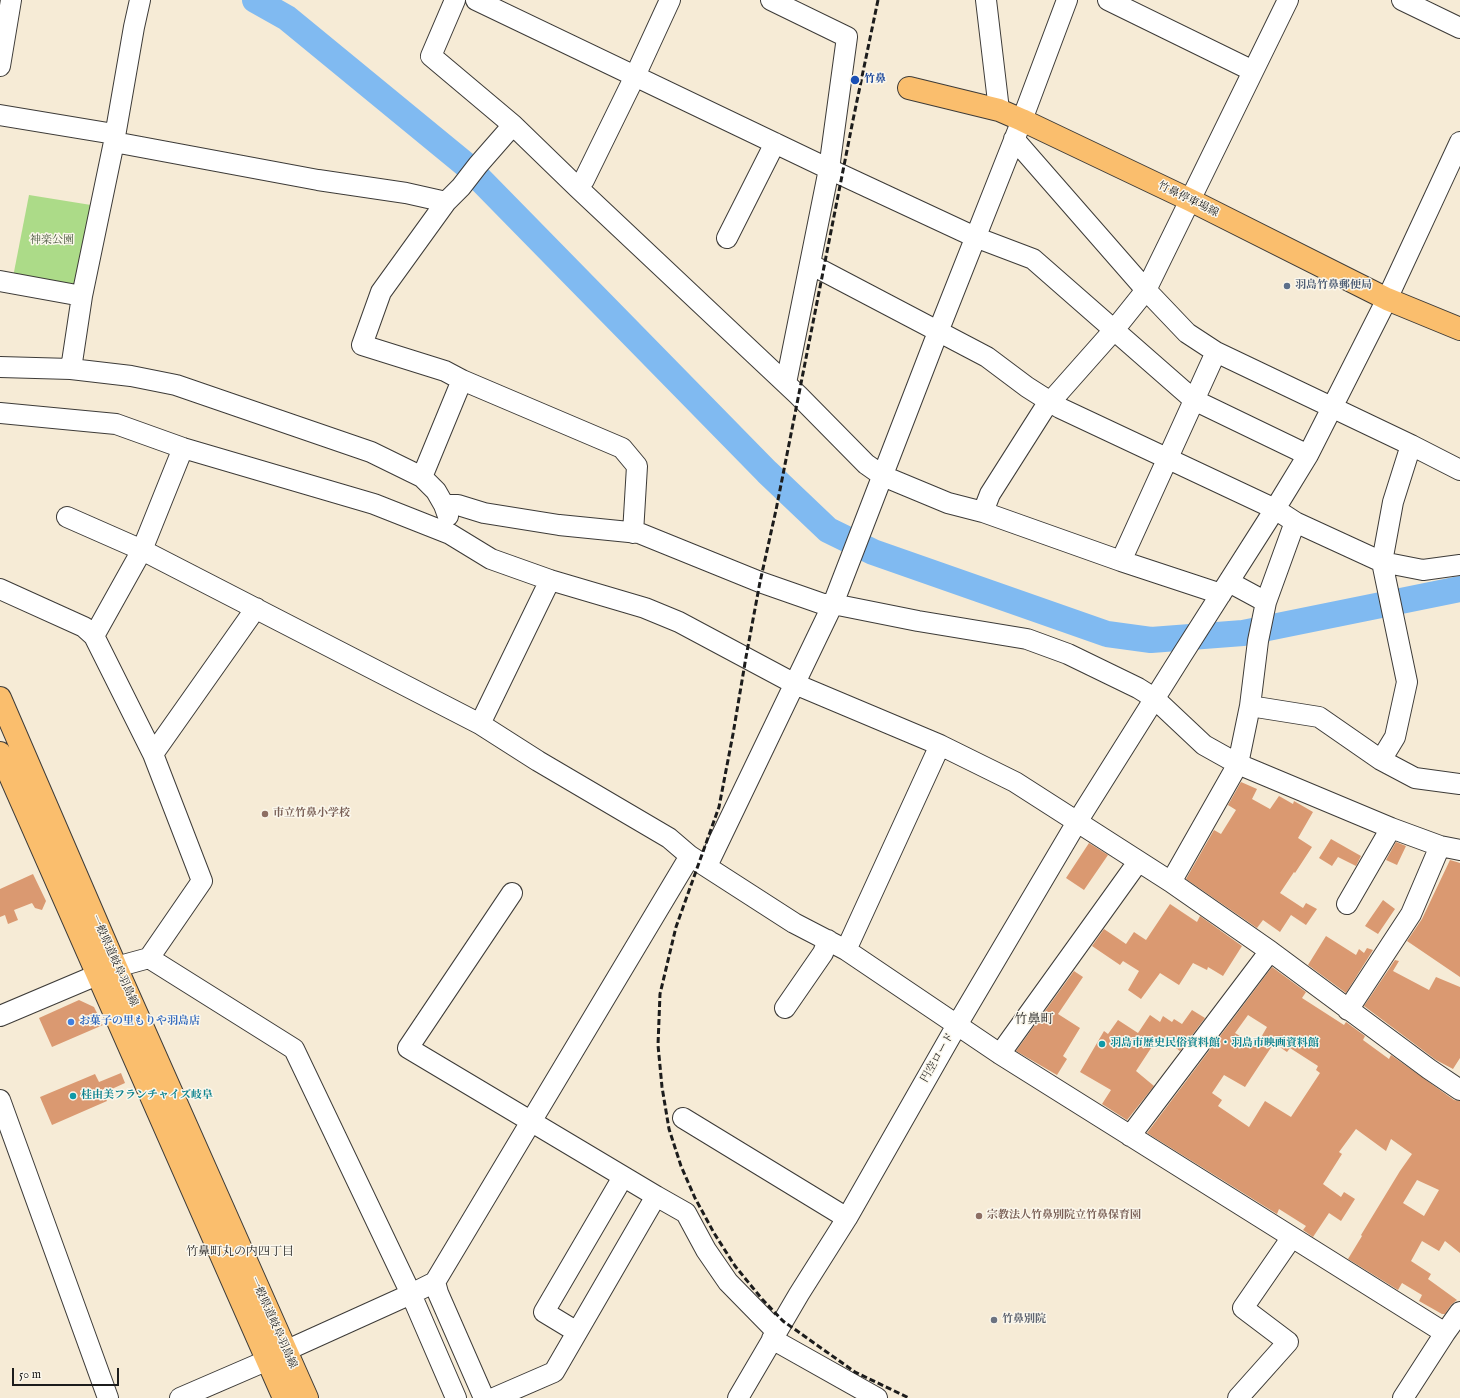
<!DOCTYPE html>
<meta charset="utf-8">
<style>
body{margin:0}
#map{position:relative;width:1460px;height:1398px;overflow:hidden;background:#f6ebd6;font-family:"IM FELL English",serif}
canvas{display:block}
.scale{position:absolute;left:12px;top:1368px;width:107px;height:18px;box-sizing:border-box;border:2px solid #1c1c1c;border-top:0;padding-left:5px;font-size:12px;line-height:14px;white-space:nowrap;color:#1c1c1c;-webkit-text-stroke:3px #fbf7ec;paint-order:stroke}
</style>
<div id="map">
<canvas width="1460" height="1398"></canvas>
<div class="scale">50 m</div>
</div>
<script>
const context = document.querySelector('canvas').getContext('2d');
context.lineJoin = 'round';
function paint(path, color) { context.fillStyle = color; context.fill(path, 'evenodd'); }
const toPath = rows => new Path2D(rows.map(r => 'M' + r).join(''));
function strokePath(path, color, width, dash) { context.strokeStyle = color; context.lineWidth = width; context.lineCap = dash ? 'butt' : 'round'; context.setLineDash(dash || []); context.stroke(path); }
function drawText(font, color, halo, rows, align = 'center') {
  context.font = font + ' "IM FELL English","Noto Serif JP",serif'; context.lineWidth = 3; context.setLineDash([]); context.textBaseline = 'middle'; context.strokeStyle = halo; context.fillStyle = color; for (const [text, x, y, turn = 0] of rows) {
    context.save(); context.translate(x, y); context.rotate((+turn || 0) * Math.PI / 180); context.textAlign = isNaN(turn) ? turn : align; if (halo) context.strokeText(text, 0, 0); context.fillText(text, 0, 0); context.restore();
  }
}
paint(toPath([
 [29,195,91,205,75,287,13,277]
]), '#acdb88');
strokePath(toPath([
 [255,0,287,18,466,165,767,472,828,530,873,552,1107,634,1151,640,1243,633,1460,589]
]), '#80baf1', 26);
paint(toPath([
 [1241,782,1257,789,1252,799,1270,809,1279,796,1293,804,1294,801,1313,812,1298,838,1312,847,1295,873,1294,872,1280,893,1303,908,1306,903,1317,909,1306,925,1291,915,1280,932,1263,920,1257,928,1186,879,1214,830,1221,834,1236,810,1228,805],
 [1331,839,1361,856,1356,866,1338,857,1332,866,1319,858],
 [1396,842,1406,846,1397,865,1386,860],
 [1089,843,1108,855,1084,890,1066,878],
 [1450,860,1460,863,1460,977,1407,941,1422,919],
 [33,874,46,901,42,910,35,908,32,903,14,910,18,920,8,924,5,915,0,917,0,889],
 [1383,900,1395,909,1378,934,1365,926],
 [1170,904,1197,922,1200,916,1242,946,1223,976,1208,967,1207,970,1193,963,1179,985,1160,973,1141,999,1128,990,1139,971,1123,961,1120,965,1092,946,1104,929,1126,944,1134,932,1146,940],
 [1326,936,1356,955,1359,949,1364,953,1367,948,1373,950,1346,993,1308,965],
 [1395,960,1399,961,1393,971,1429,990,1436,977,1460,987,1460,1058,1453,1069,1436,1060,1364,1006],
 [1272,967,1306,992,1302,998,1344,1025,1346,1022,1365,1036,1363,1040,1389,1059,1391,1055,1454,1100,1460,1101,1460,1253,1445,1241,1439,1251,1422,1241,1411,1261,1431,1274,1428,1279,1457,1300,1451,1305,1445,1314,1442,1314,1419,1301,1422,1295,1402,1283,1398,1290,1348,1259,1362,1236,1361,1235,1400,1171,1412,1154,1391,1139,1386,1151,1356,1129,1339,1152,1342,1154,1323,1184,1341,1197,1344,1192,1355,1199,1341,1221,1329,1213,1313,1237,1303,1230,1306,1226,1279,1209,1277,1214,1147,1133],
 [1248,1015,1267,1027,1256,1046,1235,1033],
 [1274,1043,1287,1052,1290,1048,1318,1066,1316,1070,1320,1073,1291,1117,1265,1101,1249,1127,1218,1106,1222,1100,1212,1093,1224,1075,1245,1087],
 [1417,1180,1439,1190,1424,1216,1403,1203],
 [1074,971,1083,977,1058,1014,1080,1028,1063,1056,1067,1059,1057,1075,1016,1051],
 [79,1000,94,1007,103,1025,52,1047,39,1018],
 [1192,1010,1205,1018,1180,1051,1159,1036,1136,1071,1154,1086,1127,1120,1102,1104,1111,1090,1080,1072,1104,1031,1108,1034,1118,1020,1138,1033,1150,1015,1160,1022,1163,1016,1172,1022,1174,1019,1182,1024],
 [121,1073,125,1083,103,1093,107,1101,52,1125,40,1097,95,1074,99,1082]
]), '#da9971');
const minor = toPath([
 [455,0,431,56,513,125,578,188,798,395,866,464,883,476,948,503,983,512,1121,561,1221,594],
 [476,0,829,169,975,237,1033,259,1194,400,1308,455],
 [771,0,847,37,829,169,786,383],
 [986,0,999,110],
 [1108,0,1253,71],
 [1402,0,1460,28],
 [0,66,11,0],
 [0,115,114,134],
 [1014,139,1146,290,1187,333,1216,352,1411,445,1460,470],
 [114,142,318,180,406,193,446,202],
 [578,188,584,180,635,76,670,0],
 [727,238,775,143],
 [810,264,987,357,1027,387,1060,408,1275,509,1295,522,1266,602,1258,641,1250,706,1238,764,1171,882],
 [0,281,82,296],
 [0,367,71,369,131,376,176,385,371,452,422,477,436,491,444,505,448,516],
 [71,369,82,296,114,142,134,27,140,0],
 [462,380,622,448,637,466,633,533],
 [0,413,116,424,183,448,374,504,450,534,491,559,550,580,645,608,679,622,795,684,940,745,1015,782,1171,882,1270,951,1429,1069,1460,1090],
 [422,477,462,380,445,371,362,345,381,292,446,202,461,187,478,165,513,125],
 [444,505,458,505,484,513,559,525,639,533,760,582,823,604,833,604,918,621,1027,639,1068,654,1138,688,1154,698,1204,745,1238,764,1391,828,1440,846,1460,850],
 [983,512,990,494,1044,409,1114,330,1146,290,1288,0],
 [67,517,142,550,480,724,538,761,669,838,690,856,794,923,846,950,1000,1054,1445,1333],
 [1295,522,1382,562,1423,570,1460,565],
 [1121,561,1216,352],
 [1229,582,1266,602],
 [0,589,84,627,94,636,153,754,202,881,149,958,116,967,0,1016],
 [94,636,142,550,183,448],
 [1250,706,1319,717,1381,760,1415,778,1460,784],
 [480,724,550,580],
 [153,754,256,608],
 [1381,760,1395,737,1407,682,1382,562,1393,502,1411,445],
 [707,866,833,604,938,332,1022,120,1067,0],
 [1347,904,1391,828],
 [846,950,940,745],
 [149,958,294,1049,411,1294,456,1398],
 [785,1008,823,953,828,940],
 [1348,1010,1411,914,1440,846],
 [1000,1054,1138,862],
 [0,1100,108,1398],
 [683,1118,847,1218],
 [1130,1136,1270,951],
 [656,1196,686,1213,706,1250,728,1282,777,1332],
 [435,1282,438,1293,484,1398],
 [577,1332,544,1312,623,1177],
 [772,1339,877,1398],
 [180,1398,268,1360,285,1351,411,1294,435,1282,690,856],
 [494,1398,554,1372,656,1196,408,1048,512,893],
 [738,1398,799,1294,847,1218,957,1025,1077,822,1182,655,1275,509,1308,455,1387,299,1460,142],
 [1238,1398,1288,1342,1243,1308,1292,1237],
 [1403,1398,1445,1333,1460,1312]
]);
const major = toPath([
 [909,88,999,110,1022,120,1190,200,1387,299,1460,329],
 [0,698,116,967,307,1398],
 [0,753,284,1398]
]);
strokePath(minor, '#3d3b38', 22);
strokePath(major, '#3d3b38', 24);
strokePath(minor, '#fff', 20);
strokePath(major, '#fabe6d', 22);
strokePath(toPath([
 [878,0,853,120,776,510,760,582,746,657,733,734,719,807,676,927,660,994,658,1045,662,1087,669,1129,681,1166,695,1198,714,1233,735,1266,762,1299,783,1321,855,1372,909,1398]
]), '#1c1c1c', 3, [6, 3]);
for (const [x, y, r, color] of [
 [855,80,5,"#1a4fb4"],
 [1287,286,4,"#5c6f8a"],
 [265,814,4,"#8d6e63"],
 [71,1022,4,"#3f7fe0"],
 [1102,1044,4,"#0f9aa8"],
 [73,1096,4,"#0f9aa8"],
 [979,1216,4,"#8d6e63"],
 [994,1320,4,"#6b7280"]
]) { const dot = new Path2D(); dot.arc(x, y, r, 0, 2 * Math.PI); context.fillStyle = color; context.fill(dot); strokePath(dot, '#fbf7ec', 1.5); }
drawText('bold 11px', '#164399', '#fbf7ec', [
 ["竹鼻",864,80]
], 'left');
drawText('11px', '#1c1c1c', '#fbf7ec', [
 ["竹鼻停車場線",1188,200,26],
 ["一般県道岐阜羽島線",114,961,66],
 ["円空ロード",938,1058,-60],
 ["一般県道岐阜羽島線",273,1323,66]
]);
drawText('11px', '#47553c', '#fbf7ec', [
 ["神楽公園",52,241]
]);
drawText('bold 11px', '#4e5e75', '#fbf7ec', [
 ["羽島竹鼻郵便局",1295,286]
], 'left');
drawText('bold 11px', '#785e54', '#fbf7ec', [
 ["市立竹鼻小学校",273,814],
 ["宗教法人竹鼻別院立竹鼻保育園",987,1216]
], 'left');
drawText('bold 11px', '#366cbe', '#fbf7ec', [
 ["お菓子の里もりや羽島店",79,1022]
], 'left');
drawText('bold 11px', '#0d838f', '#fbf7ec', [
 ["羽島市歴史民俗資料館・羽島市映画資料館",1110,1044],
 ["桂由美フランチャイズ岐阜",81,1096]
], 'left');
drawText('bold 11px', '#5b616d', '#fbf7ec', [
 ["竹鼻別院",1002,1320]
], 'left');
drawText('12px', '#1c1c1c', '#fbf7ec', [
 ["竹鼻町丸の内四丁目",240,1253]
]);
drawText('13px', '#1c1c1c', '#fbf7ec', [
 ["竹鼻町",1034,1020]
]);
</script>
